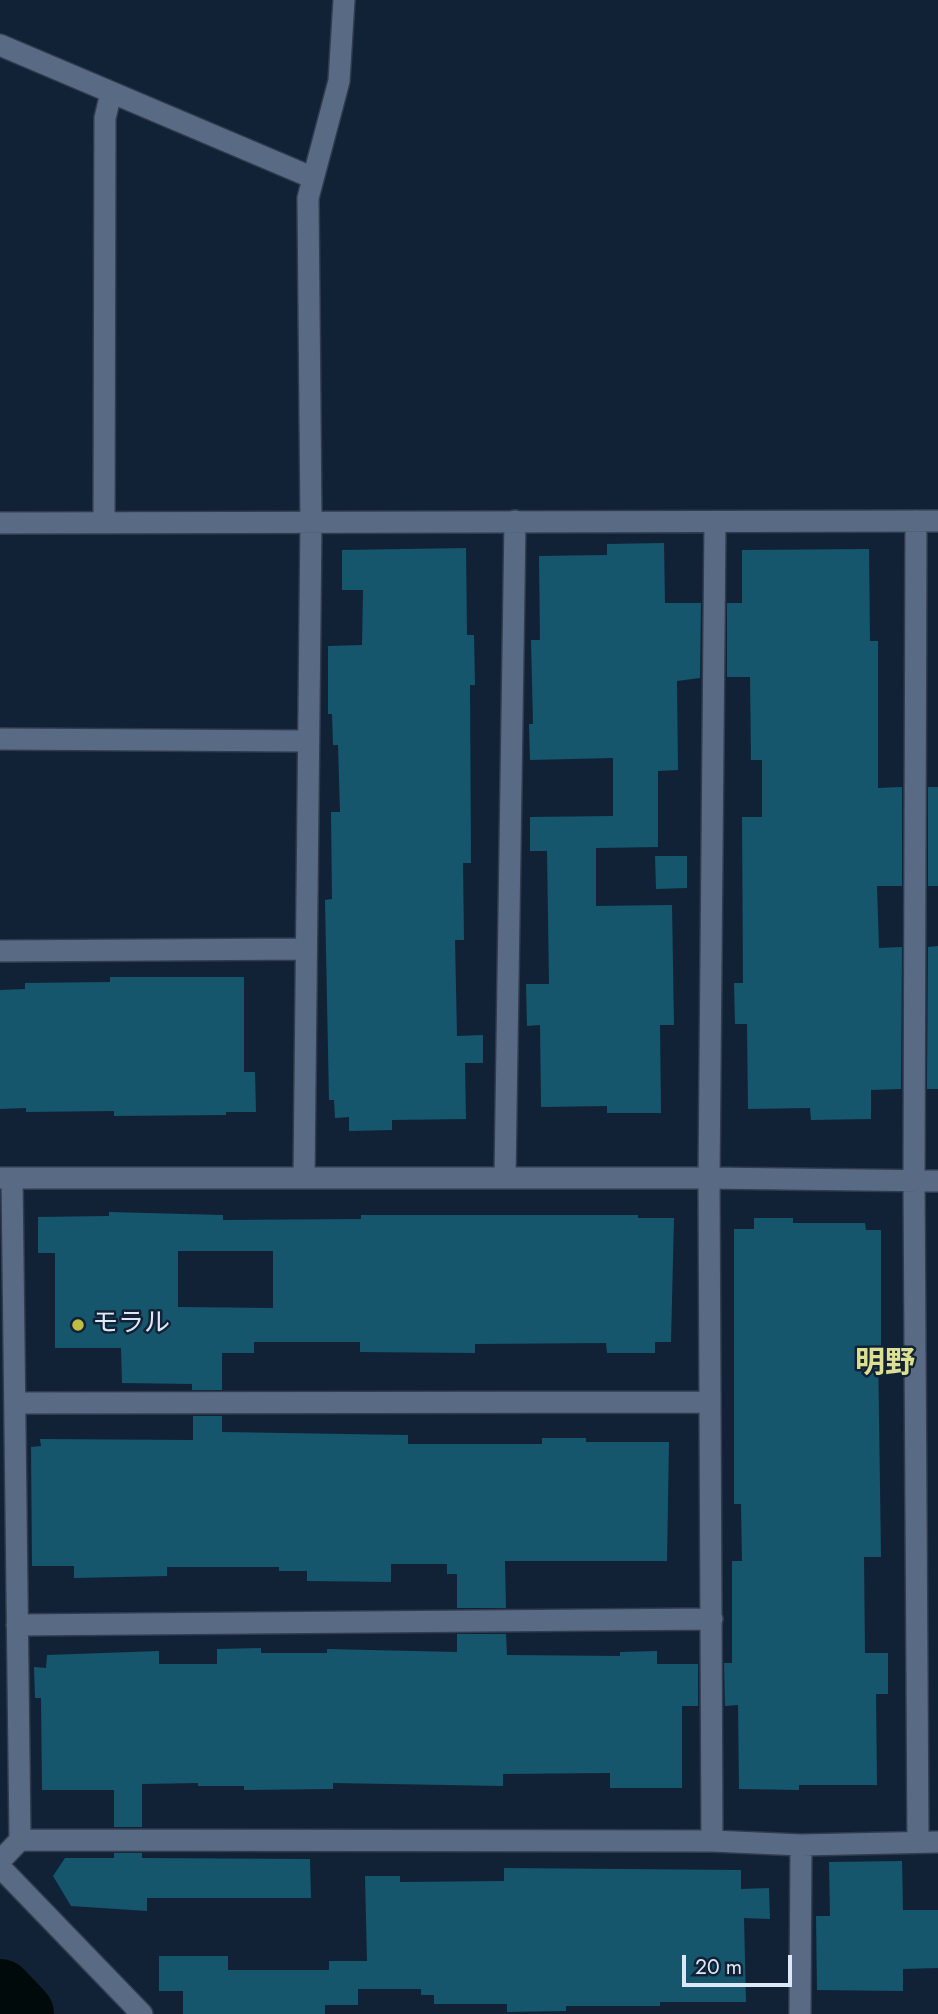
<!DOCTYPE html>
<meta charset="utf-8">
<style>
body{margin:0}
#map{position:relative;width:938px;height:2014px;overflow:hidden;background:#122236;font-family:Jost,sans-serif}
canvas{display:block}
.scale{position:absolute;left:682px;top:1955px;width:110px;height:32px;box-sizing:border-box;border:4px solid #dde7f5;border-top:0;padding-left:9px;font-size:21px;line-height:24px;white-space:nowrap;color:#dde7f5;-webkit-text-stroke:5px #122236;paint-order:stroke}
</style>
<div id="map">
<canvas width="938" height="2014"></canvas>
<div class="scale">20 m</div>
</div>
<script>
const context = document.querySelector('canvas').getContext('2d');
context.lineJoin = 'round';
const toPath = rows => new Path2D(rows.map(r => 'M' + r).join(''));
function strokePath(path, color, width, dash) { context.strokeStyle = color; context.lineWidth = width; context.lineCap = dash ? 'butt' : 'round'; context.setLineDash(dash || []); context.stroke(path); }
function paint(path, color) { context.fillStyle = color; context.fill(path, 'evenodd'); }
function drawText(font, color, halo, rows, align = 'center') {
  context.font = font + ' Jost,"Noto Sans JP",sans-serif'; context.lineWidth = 5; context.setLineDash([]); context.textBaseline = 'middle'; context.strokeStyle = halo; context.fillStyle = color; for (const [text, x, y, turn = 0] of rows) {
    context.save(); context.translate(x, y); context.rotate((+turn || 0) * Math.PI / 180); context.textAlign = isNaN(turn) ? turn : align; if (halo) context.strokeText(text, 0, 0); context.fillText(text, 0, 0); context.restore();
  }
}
strokePath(toPath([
 [0,1992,21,2014]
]), '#000a0b', 66);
paint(toPath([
 [664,543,665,603,701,603,700,678,677,681,678,770,658,771,658,847,596,848,596,906,672,905,674,1025,660,1025,661,1113,607,1113,607,1106,541,1107,540,1025,527,1026,526,984,549,984,547,851,530,851,530,817,613,816,613,758,530,760,529,724,533,724,531,640,540,640,539,556,607,555,607,544],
 [466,548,467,635,474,635,475,685,470,685,471,863,463,863,464,940,455,940,457,1036,483,1035,483,1063,465,1063,466,1119,392,1120,392,1130,349,1131,349,1117,335,1118,334,1100,329,1100,325,900,332,899,331,812,340,812,338,745,333,745,332,714,328,714,328,646,362,645,363,590,342,590,342,550],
 [869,549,870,641,878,641,878,788,902,787,902,886,877,886,879,948,902,947,901,1089,871,1090,871,1119,811,1120,810,1108,748,1109,747,1024,735,1024,734,983,743,983,742,817,762,817,762,760,751,760,750,677,727,677,727,603,742,603,742,550],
 [928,787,938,787,938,886,928,886],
 [655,856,687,856,687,888,656,889],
 [938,946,938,1089,927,1089,928,947],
 [110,977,244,977,244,1072,255,1072,256,1112,226,1112,226,1115,114,1116,114,1111,26,1112,26,1108,0,1109,0,990,25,989,25,983,110,982],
 [109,1212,223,1215,223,1220,361,1219,361,1215,638,1215,638,1218,674,1218,671,1342,655,1342,655,1353,607,1353,606,1343,475,1344,475,1353,360,1352,360,1342,254,1342,254,1353,222,1353,222,1390,192,1390,192,1384,122,1383,121,1348,55,1348,55,1253,38,1253,38,1217,109,1216],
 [178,1251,273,1251,273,1308,178,1307],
 [754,1218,793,1218,793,1223,865,1223,866,1230,881,1230,881,1348,878,1348,881,1557,864,1557,865,1653,888,1653,888,1694,876,1694,877,1785,799,1785,799,1790,739,1789,738,1705,725,1706,724,1663,732,1663,732,1561,742,1561,741,1504,734,1504,734,1229,754,1229],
 [193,1416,222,1416,222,1432,408,1435,408,1444,542,1444,542,1438,586,1438,586,1442,669,1442,667,1561,505,1561,506,1608,457,1608,457,1574,447,1574,447,1564,391,1564,391,1582,307,1581,307,1571,279,1571,279,1567,167,1567,167,1576,74,1578,74,1566,32,1566,31,1447,41,1446,40,1439,193,1440],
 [457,1634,506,1634,507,1655,620,1656,620,1652,657,1651,657,1664,698,1664,698,1706,682,1706,682,1788,610,1788,610,1773,503,1774,503,1786,333,1783,333,1789,244,1790,244,1786,198,1786,198,1783,142,1784,142,1827,114,1827,114,1790,42,1790,41,1698,35,1698,34,1667,46,1668,47,1655,159,1651,159,1664,217,1664,217,1649,261,1648,261,1653,327,1653,327,1649,457,1652],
 [114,1853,142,1853,142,1858,147,1858,310,1859,311,1898,147,1898,147,1911,71,1906,53,1876,65,1858,114,1858],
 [902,1861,903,1910,938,1910,938,1968,903,1969,903,1991,817,1990,816,1916,830,1916,829,1862],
 [504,1868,741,1870,741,1889,769,1888,770,1919,744,1918,746,2002,660,2002,660,2006,566,2006,566,2011,507,2012,507,2004,434,2004,434,1995,421,1995,421,1989,358,1989,358,2005,325,2005,325,2014,183,2014,183,1991,159,1991,159,1956,228,1956,228,1970,329,1970,329,1961,367,1961,365,1876,400,1876,400,1882,504,1881]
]), '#15566d');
const minor = toPath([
 [0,45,311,177],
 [916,521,914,1181,918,1841],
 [0,523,938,521],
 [104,523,105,118,111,93],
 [0,739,308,741],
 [0,951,304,949],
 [304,1177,311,522,308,198,339,81,344,0],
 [505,1177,515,521],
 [0,1178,709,1178,938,1181],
 [17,1403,710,1402],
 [17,1625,712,1619],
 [20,1840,712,1841,801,1845,938,1842],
 [712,1841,709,1178,715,522],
 [0,1861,20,1840,12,1178],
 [0,1867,142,2014],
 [800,2014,801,1845]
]);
strokePath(minor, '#313b4d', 24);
strokePath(minor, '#596b84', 21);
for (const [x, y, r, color] of [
 [78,1325,7,"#bebe42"]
]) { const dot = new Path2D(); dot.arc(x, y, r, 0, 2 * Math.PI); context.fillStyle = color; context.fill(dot); strokePath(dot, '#122236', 2.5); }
drawText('26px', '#dde7f5', '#122236', [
 ["モラル",92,1325]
], 'left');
drawText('bold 30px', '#dddf91', '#122236', [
 ["明野",885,1365]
]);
</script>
